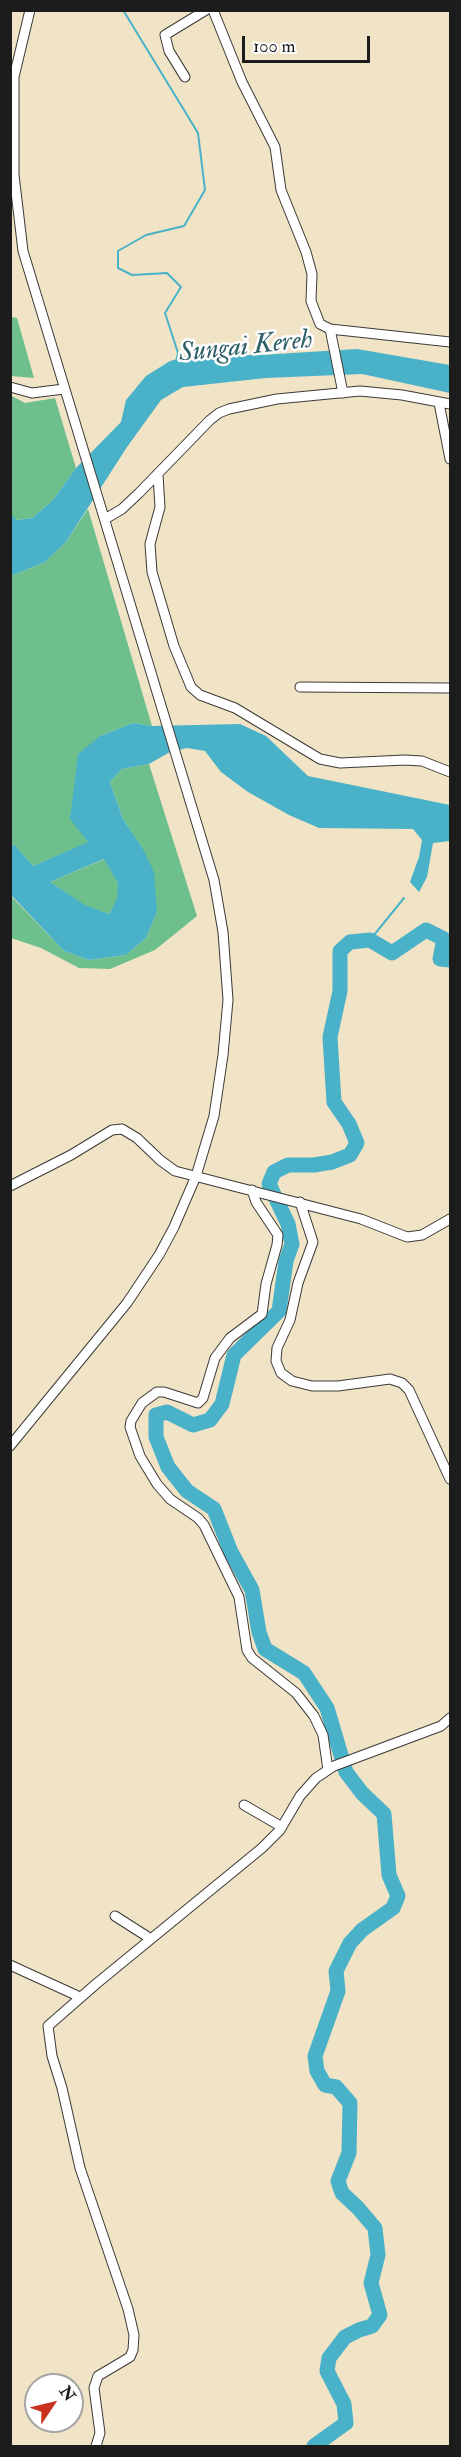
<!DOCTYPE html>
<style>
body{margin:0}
#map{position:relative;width:461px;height:2457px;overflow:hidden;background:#f1e3c6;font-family:"IM FELL Double Pica",serif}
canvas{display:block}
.frame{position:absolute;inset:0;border:12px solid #1c1c1c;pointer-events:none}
.north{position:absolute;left:24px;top:2373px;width:60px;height:60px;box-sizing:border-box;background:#fff;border:2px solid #a4a4a4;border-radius:50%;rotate:55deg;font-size:16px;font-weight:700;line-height:24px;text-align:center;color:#1c1c1c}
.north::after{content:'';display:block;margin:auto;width:21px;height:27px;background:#c8321e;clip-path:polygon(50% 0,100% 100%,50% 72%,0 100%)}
.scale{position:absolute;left:242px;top:36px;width:128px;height:27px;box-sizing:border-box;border:3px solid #1c1c1c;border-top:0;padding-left:8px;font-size:18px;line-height:21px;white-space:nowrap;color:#1c1c1c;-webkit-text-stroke:4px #fff;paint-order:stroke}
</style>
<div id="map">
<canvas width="461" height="2457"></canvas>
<div class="frame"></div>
<div class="north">N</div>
<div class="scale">100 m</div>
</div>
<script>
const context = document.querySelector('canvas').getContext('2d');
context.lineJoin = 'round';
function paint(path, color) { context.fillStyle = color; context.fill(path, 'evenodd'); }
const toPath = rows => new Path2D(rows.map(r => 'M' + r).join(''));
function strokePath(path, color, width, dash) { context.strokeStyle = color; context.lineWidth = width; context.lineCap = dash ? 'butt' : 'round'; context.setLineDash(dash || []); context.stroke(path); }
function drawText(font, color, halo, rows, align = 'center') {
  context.font = font + ' "IM FELL Double Pica",serif'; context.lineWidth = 5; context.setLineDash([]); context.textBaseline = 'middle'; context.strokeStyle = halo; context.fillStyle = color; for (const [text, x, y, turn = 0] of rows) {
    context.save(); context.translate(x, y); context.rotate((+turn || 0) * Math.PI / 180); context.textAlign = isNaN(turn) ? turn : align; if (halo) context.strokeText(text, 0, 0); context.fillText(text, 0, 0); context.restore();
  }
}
paint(toPath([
 [11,317,17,318,34,378,11,376],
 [10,395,25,403,55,398,76,468,52,501,32,518,15,520,10,512],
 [88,509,152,726,133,723,100,736,89,842,33,866,15,845,11,844,11,576,45,562,66,542],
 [149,764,197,916,155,950,110,969,79,968,41,948,11,938,10,895,64,951,89,960,126,955,146,938,157,912,142,847,123,819,110,782,122,769],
 [105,859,118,883,118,899,109,914,85,906,50,882]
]), '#6dbf8c');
paint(toPath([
 [357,349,450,365,450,393,362,374,266,378,183,387,161,400,127,447,66,542,45,562,11,576,10,512,16,520,32,518,52,501,76,468,121,422,126,400,146,376,170,361,192,355,261,355],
 [133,723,152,726,240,724,266,736,308,776,450,805,450,841,433,843,427,877,419,892,410,882,419,857,422,840,413,829,319,828,289,815,248,792,221,772,205,751,187,748,170,752,149,764,122,769,110,782,123,819,142,847,154,872,157,912,146,938,126,955,89,960,64,951,11,895,10,844,15,845,33,866,88,842,70,819,78,754,100,736],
 [104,859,118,883,117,899,109,914,85,905,50,882]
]), '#49b2c8');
strokePath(toPath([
 [123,10,198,133,205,190,184,226,146,235,118,251,118,268,132,275,167,273,181,287,165,313,178,353,176,362],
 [370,940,404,898]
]), '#49b2c8', 2);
strokePath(toPath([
 [314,2446,346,2423,344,2404,327,2371,329,2358,345,2337,359,2330,372,2326,380,2315,371,2283,378,2255,375,2228,358,2208,342,2193,338,2181,349,2153,350,2103,336,2087,325,2085,317,2071,315,2056,338,1991,336,1971,350,1943,362,1930,393,1908,398,1896,389,1875,384,1814,362,1793,346,1772,327,1708,304,1673,265,1649,259,1632,252,1590,231,1552,214,1509,187,1491,168,1467,156,1437,156,1415,167,1412,193,1425,210,1420,222,1404,234,1355,279,1311,286,1261,292,1244,288,1224,269,1184,274,1172,288,1165,314,1165,332,1162,350,1155,357,1143,349,1124,334,1102,330,1037,340,991,340,951,350,942,370,940,392,953,426,930,444,939,440,959,450,960]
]), '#49b2c8', 15);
const minor = toPath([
 [213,10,242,82,275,147,281,190,306,252,312,274,311,301,320,324,330,329,450,342],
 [185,77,169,51,165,35,206,10],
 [330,329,343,393],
 [10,387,32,393,64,389],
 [439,403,450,459],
 [158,475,160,507,150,544,152,572,174,646,191,687,200,695,235,708,320,759,340,763,405,760,422,761,450,772],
 [105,519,122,509,139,493,210,420,219,413,229,409,277,399,360,391,402,395,450,404],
 [300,687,450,688],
 [10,1186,71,1155,112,1130,122,1129,137,1138,160,1160,175,1171,361,1219,407,1237,422,1235,450,1219],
 [252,1190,256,1202,278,1235,277,1245,266,1284,262,1314,230,1338,215,1358,203,1398,198,1403,164,1392,157,1392,142,1403,131,1421,130,1427,140,1456,157,1484,170,1499,198,1518,204,1525,239,1597,247,1650,252,1658,296,1693,314,1716,323,1735,328,1770],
 [300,1202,313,1242,298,1283,290,1320,277,1348,276,1361,281,1373,292,1381,312,1386,338,1386,390,1379,402,1383,409,1390,450,1479],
 [10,1446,127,1303,159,1255,174,1227,196,1176,214,1116,223,1055,228,1000,223,932,214,880,23,251,14,175,14,77,30,10],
 [244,1805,282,1827],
 [115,1916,151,1939],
 [10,1965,80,1997],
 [96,2446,100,2433,94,2388,98,2376,130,2357,133,2350,134,2335,128,2309,80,2168,62,2088,52,2056,48,2026,96,1984,262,1848,280,1830,300,1796,316,1778,334,1766,441,1726,450,1718]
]);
strokePath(minor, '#3c3a36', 11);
strokePath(minor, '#fff', 9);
drawText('italic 27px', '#306069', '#fff', [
 ["Sungai Kereh",246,348,-6]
]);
</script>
